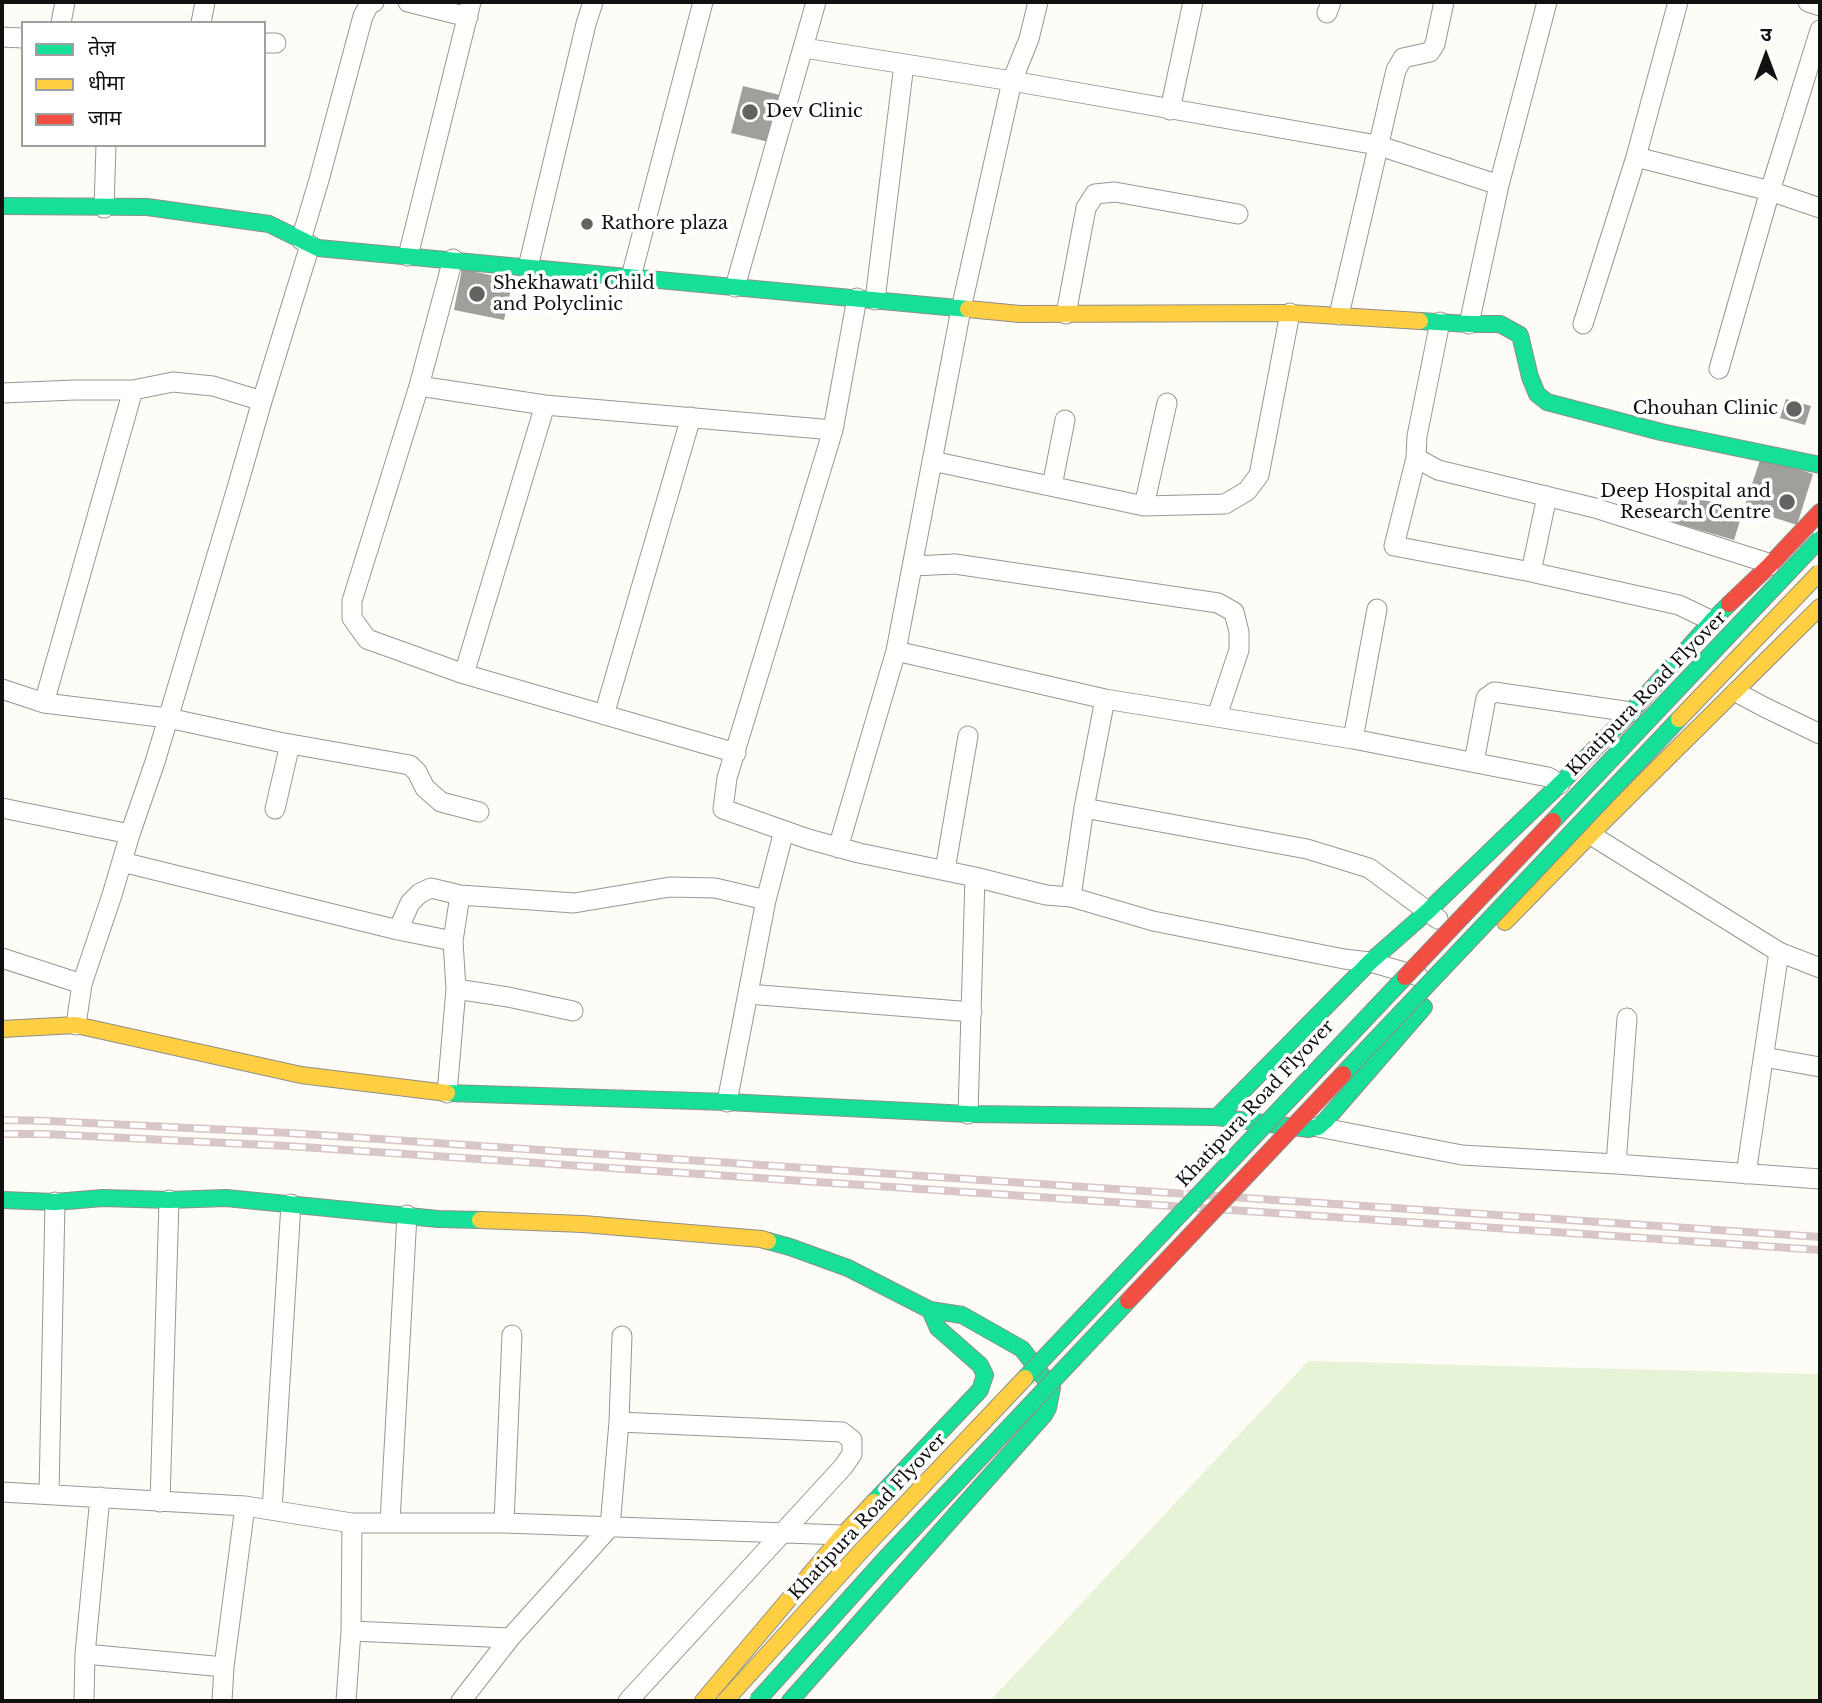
<!DOCTYPE html>
<meta charset="utf-8">
<style>
body{margin:0}
#map{position:relative;width:1822px;height:1703px;overflow:hidden;background:#fdfcf7;font-family:"Libre Baskerville","Noto Sans Devanagari",serif}
canvas{display:block}
.frame{position:absolute;inset:0;border:4px solid #111;pointer-events:none}
.legend{position:absolute;left:21px;top:21px;width:245px;height:126px;box-sizing:border-box;background:#fff;border:2px solid #a0a0a0;margin:0;padding:9px 12px;list-style:none;font-size:21px;color:#111}
.legend li{display:flex;align-items:center;gap:14px;height:35px}
.legend b{width:35px;border:2px solid #a0a0a0}
.north{position:absolute;left:1731px;top:21px;width:70px;height:70px;-webkit-text-stroke:5px #fff;paint-order:stroke;rotate:0deg;font-size:19px;font-weight:700;line-height:28px;text-align:center;color:#111}
.north::after{content:'';display:block;margin:auto;width:24px;height:32px;background:#111;clip-path:polygon(50% 0,100% 100%,50% 72%,0 100%)}
</style>
<div id="map">
<canvas width="1822" height="1703"></canvas>
<div class="frame"></div>
<ul class="legend">
<li><b style="height:9px;background:#16e098"></b>तेज़</li>
<li><b style="height:9px;background:#ffcf43"></b>धीमा</li>
<li><b style="height:9px;background:#f24e42"></b>जाम</li>
</ul>
<div class="north">उ</div>
</div>
<script>
const context = document.querySelector('canvas').getContext('2d');
context.lineJoin = 'round';
function paint(path, color) { context.fillStyle = color; context.fill(path, 'evenodd'); }
const toPath = rows => new Path2D(rows.map(r => 'M' + r).join(''));
function strokePath(path, color, width, dash) { context.strokeStyle = color; context.lineWidth = width; context.lineCap = dash ? 'butt' : 'round'; context.setLineDash(dash || []); context.stroke(path); }
function drawText(font, color, halo, rows, align = 'center') {
  context.font = font + ' "Libre Baskerville",serif'; context.lineWidth = 7; context.setLineDash([]); context.textBaseline = 'middle'; context.strokeStyle = halo; context.fillStyle = color; for (const [text, x, y, turn = 0] of rows) {
    context.save(); context.translate(x, y); context.rotate((+turn || 0) * Math.PI / 180); context.textAlign = isNaN(turn) ? turn : align; if (halo) context.strokeText(text, 0, 0); context.fillText(text, 0, 0); context.restore();
  }
}
paint(toPath([
 [1308,1361,1820,1374,1820,1701,990,1701]
]), '#e7f3d7');
paint(toPath([
 [743,86,780,95,769,142,731,133],
 [462,269,513,280,504,320,454,310],
 [1786,399,1811,406,1805,425,1780,418],
 [1761,457,1813,474,1797,525,1744,508],
 [1681,493,1743,511,1734,540,1672,522]
]), '#a19f9c');
const street = toPath([
 [408,2,468,17],
 [1808,2,1820,6],
 [1327,13,1331,2],
 [61,23,65,2],
 [201,23,205,2],
 [2,37,23,38],
 [264,43,276,43],
 [804,48,1012,81,1377,145,1499,185],
 [1170,110,1193,2],
 [1636,157,1770,191,1820,208],
 [104,208,106,145],
 [301,240,319,180,363,16,370,3,374,2],
 [408,256,471,2],
 [453,259,419,386,352,601,352,618,367,639,464,674,736,753],
 [528,267,586,24,593,2],
 [631,277,703,2],
 [735,287,816,2],
 [857,298,833,430,727,778,723,809,808,839,859,853,975,877,1046,895,1071,897,1153,921,1344,959,1370,962,1418,976],
 [875,300,904,64],
 [1066,314,1086,208,1095,194,1115,192,1238,214],
 [1339,315,1396,70,1403,58,1430,52,1435,44,1444,2],
 [1440,322,1417,436,1416,458,1438,470,1595,508,1765,562,1769,566],
 [1469,324,1499,185,1547,2],
 [1583,324,1636,157,1678,2],
 [1719,369,1770,191,1820,30],
 [419,386,545,405,833,430],
 [2,393,75,390,133,390,173,382,213,386,262,401],
 [1416,458,1394,546,1531,572,1679,605,1712,621],
 [932,461,1144,506,1225,504,1247,491,1259,475,1290,313],
 [1052,486,1065,420],
 [1144,506,1167,403],
 [912,566,955,564,1218,603,1234,612,1239,632,1239,650,1217,716],
 [1531,572,1547,496],
 [896,651,1105,699,1353,739,1548,777,1560,784],
 [464,674,545,405],
 [2,689,44,703,168,718,279,742,410,765,417,772,425,788,441,802,479,812],
 [1736,692,1764,707,1820,734],
 [44,703,133,390],
 [604,715,691,417],
 [1353,739,1377,609],
 [1474,762,1486,698,1494,692,1631,712],
 [2,808,130,834],
 [1084,808,1307,849,1369,868,1438,919],
 [275,809,290,744],
 [1591,835,1779,952,1820,968],
 [838,848,896,651,961,309,1012,81,1029,39,1038,2],
 [122,862,398,930,453,941],
 [945,870,968,736],
 [1071,897,1084,808,1105,699],
 [398,930,410,903,420,893,431,888,460,895],
 [2,958,82,984],
 [456,989,508,997,573,1011],
 [748,994,972,1012],
 [76,1025,82,984,112,895,130,834,155,762,237,488,262,401,310,245],
 [1764,1057,1820,1067],
 [447,1093,456,989,453,941,460,895,574,903,670,887,715,888,766,900],
 [727,1102,766,900,784,831],
 [968,1114,975,877],
 [1318,1127,1462,1155,1616,1164,1820,1179],
 [1616,1164,1627,1018],
 [1746,1174,1779,952],
 [619,1422,842,1432,852,1440,852,1454,843,1467,628,1701],
 [2,1492,245,1506,352,1523,504,1523,843,1535],
 [49,1494,55,1202],
 [160,1502,169,1200],
 [272,1510,291,1204],
 [390,1522,407,1215],
 [504,1523,512,1335],
 [351,1631,510,1638],
 [85,1654,224,1667],
 [84,1701,85,1654,100,1497],
 [222,1701,224,1667,245,1506],
 [346,1701,351,1631,352,1523],
 [461,1701,510,1638,610,1527,619,1422,622,1336]
]);
const fast = toPath([
 [2,206,147,207,269,224,318,248,968,309],
 [1420,321,1469,324,1500,324,1520,335,1530,377,1537,394,1547,402,1661,432,1820,465],
 [447,1093,727,1102,968,1114,1217,1117,1309,1129,1318,1127,1326,1120,1424,1007],
 [1217,1117,1370,962,1428,911,1560,784,1631,712,1712,621,1729,604],
 [2,1200,55,1202,103,1198,169,1200,226,1198,438,1219,480,1220],
 [768,1241,790,1247,848,1268,930,1310,962,1315,1022,1349,1052,1388,1048,1408,1044,1415,790,1701],
 [874,1502,980,1390,985,1375,980,1365,938,1328,930,1310]
]);
const slow = toPath([
 [968,309,1020,314,1290,313,1420,321],
 [1505,922,1604,821,1820,607],
 [2,1029,76,1025,301,1075,447,1093],
 [480,1220,583,1224,761,1239,768,1241],
 [703,1701,843,1535,874,1502]
]);
const jam = toPath([
 [1729,604,1769,566,1820,512]
]);
strokePath(street, '#979795', 21);
strokePath(fast, '#8e8d8b', 18);
strokePath(slow, '#8e8d8b', 18);
strokePath(jam, '#8e8d8b', 18);
strokePath(street, '#fffffe', 19);
strokePath(fast, '#16e098', 16);
strokePath(slow, '#ffcf43', 16);
strokePath(jam, '#f24e42', 16);
const rail = toPath([
 [2,1120,49,1121,290,1133,1820,1237],
 [2,1134,45,1134,287,1146,1820,1250]
]);
strokePath(rail, '#d9c6c7', 8);
strokePath(rail, '#fff', 5, [16]);
const fastBridge = toPath([
 [1553,821,1820,539],
 [1343,1074,1679,719],
 [1025,1378,1405,977],
 [757,1701,884,1560,1128,1301]
]);
const slowBridge = toPath([
 [1679,719,1820,572],
 [725,1701,863,1549,1025,1378]
]);
const jamBridge = toPath([
 [1405,977,1553,821],
 [1128,1301,1343,1074]
]);
strokePath(fastBridge, '#8e8d8b', 18, []);
strokePath(slowBridge, '#8e8d8b', 18, []);
strokePath(jamBridge, '#8e8d8b', 18, []);
strokePath(fastBridge, '#16e098', 16);
strokePath(slowBridge, '#ffcf43', 16);
strokePath(jamBridge, '#f24e42', 16);
for (const [x, y, r, color] of [
 [750,112,9,"#646362"],
 [587,224,7,"#646362"],
 [477,294,9,"#646362"],
 [1794,409,9,"#646362"],
 [1787,502,9,"#646362"]
]) { const dot = new Path2D(); dot.arc(x, y, r, 0, 2 * Math.PI); context.fillStyle = color; context.fill(dot); strokePath(dot, '#fff', 2.5); }
drawText('18px', '#111', '#fff', [
 ["Dev Clinic",766,112],
 ["Rathore plaza",601,224],
 ["Shekhawati Child",493,284],
 ["and Polyclinic",493,305],
 ["Chouhan Clinic",1778,409,"right"],
 ["Deep Hospital and",1771,492,"right"],
 ["Research Centre",1771,513,"right"]
], 'left');
drawText('18px', '#111', '#fff', [
 ["Khatipura Road Flyover",1647,694,-46],
 ["Khatipura Road Flyover",1256,1104,-47],
 ["Khatipura Road Flyover",868,1517,-47]
]);
</script>
